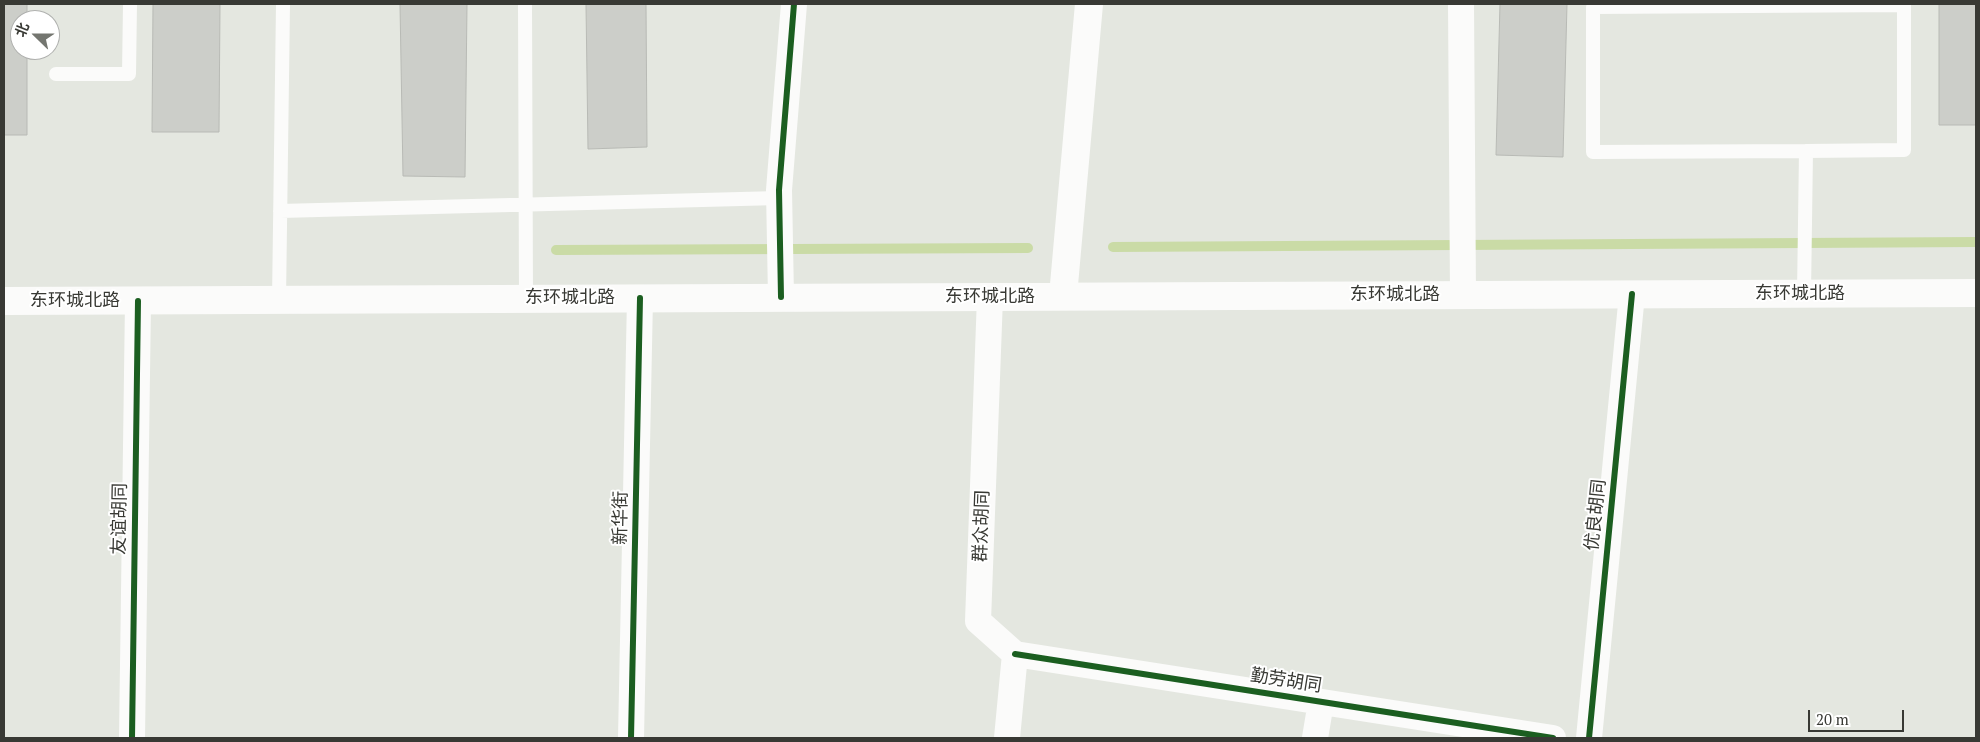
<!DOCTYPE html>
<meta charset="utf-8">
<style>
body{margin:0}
#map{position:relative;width:1980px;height:742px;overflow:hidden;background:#e4e7e0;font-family:"PT Serif","Noto Sans SC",serif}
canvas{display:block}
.frame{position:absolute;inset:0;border:5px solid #383934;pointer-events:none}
.north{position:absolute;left:10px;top:10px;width:50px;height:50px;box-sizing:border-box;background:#fff;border:1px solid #afb0ae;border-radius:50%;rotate:292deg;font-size:14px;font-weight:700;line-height:20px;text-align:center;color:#383934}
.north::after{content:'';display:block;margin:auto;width:18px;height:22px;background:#747670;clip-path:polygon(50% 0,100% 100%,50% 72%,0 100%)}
.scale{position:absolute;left:1808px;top:710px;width:96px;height:22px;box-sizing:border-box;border:2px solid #383934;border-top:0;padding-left:6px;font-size:15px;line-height:18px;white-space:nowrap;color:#383934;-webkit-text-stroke:4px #fff;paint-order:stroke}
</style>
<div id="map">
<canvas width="1980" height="742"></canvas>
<div class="frame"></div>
<div class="north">北</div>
<div class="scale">20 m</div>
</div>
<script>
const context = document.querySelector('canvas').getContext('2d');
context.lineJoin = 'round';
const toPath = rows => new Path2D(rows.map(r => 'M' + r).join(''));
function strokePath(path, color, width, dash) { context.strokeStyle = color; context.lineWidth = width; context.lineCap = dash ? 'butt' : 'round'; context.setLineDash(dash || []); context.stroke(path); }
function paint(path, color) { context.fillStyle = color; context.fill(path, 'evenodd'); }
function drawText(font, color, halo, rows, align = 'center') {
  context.font = font + ' "PT Serif","Noto Sans SC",serif'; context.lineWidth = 4; context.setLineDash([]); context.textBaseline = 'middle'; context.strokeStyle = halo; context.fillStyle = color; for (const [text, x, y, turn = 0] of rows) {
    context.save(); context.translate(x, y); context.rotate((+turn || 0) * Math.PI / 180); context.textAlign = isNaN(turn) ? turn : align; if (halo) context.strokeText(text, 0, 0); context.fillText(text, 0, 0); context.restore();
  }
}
strokePath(toPath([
 [1113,247,1976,242],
 [556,250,1028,248]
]), '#cadba6', 10);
const building = toPath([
 [4,4,27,4,27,20,20,20,20,50,27,50,27,135,4,135,4,4],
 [153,4,220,4,219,132,152,132,153,4],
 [400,4,467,4,465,177,403,176,400,4],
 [586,4,646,4,647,147,588,149,586,4],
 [1500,4,1567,4,1563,157,1496,155,1500,4],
 [1939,4,1976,4,1976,125,1939,125,1939,4]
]);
paint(building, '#cccec9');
strokePath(building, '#b8bab5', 1);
strokePath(toPath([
 [525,4,526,298],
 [56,74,129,74,130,4],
 [280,211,779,198],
 [1804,294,1806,151,1593,152,1593,7,1904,5,1904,150,1806,151],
 [279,300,283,4]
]), '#fbfbfa', 14);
strokePath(toPath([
 [1461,4,1463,295],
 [781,297,779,190,794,4],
 [990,297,978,621,1015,654,1007,738],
 [1015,654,1553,738],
 [132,738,138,301],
 [631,738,640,298],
 [1315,738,1321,702],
 [1589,738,1632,294]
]), '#fbfbfa', 26);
strokePath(toPath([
 [1063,296,1089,4],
 [4,301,1976,293]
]), '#fbfbfa', 28);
strokePath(toPath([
 [781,297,779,190,794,4],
 [1015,654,1553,738],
 [132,738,138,301],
 [631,738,640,298],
 [1589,738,1632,294]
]), '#1b5e20', 6);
drawText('18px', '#383934', '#fff', [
 ["东环城北路",1800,294],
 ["东环城北路",1395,295],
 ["东环城北路",990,297],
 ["东环城北路",570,298],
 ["东环城北路",75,301],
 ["优良胡同",1596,515,-84],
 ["新华街",621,518,-89],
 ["友谊胡同",120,519,-89],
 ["群众胡同",982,526,-88],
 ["勤劳胡同",1286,681,9]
]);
</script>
